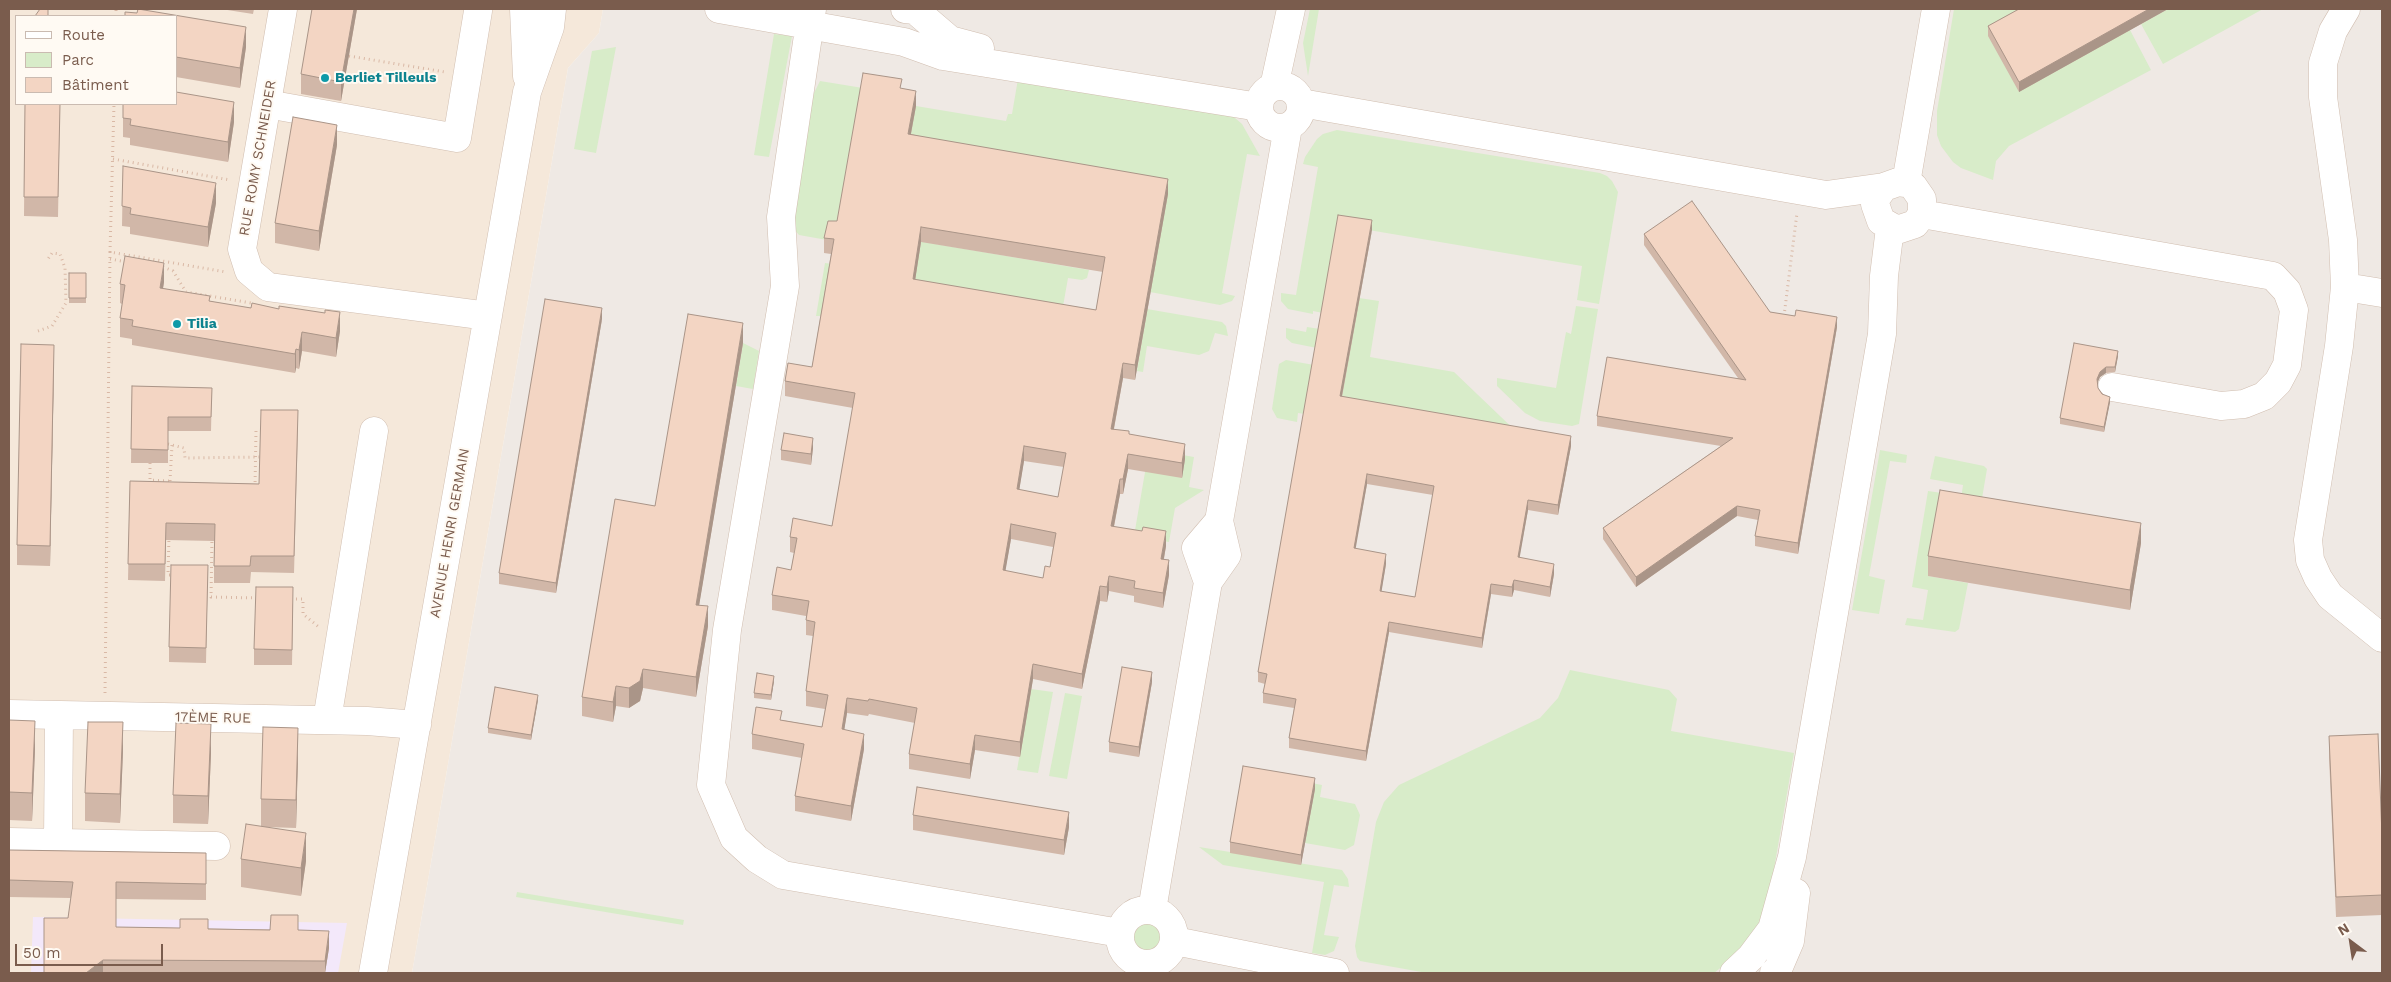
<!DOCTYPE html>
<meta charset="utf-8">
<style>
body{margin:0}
#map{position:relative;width:2391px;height:982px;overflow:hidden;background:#fdf6ec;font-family:"Work Sans",sans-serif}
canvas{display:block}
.frame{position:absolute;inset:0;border:10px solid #7a5c4d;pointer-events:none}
.legend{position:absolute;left:15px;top:15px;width:162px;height:90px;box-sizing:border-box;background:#fffaf3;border:1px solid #cabbb1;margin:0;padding:6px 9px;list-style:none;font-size:15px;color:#7a5c4d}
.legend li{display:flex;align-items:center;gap:10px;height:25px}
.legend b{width:25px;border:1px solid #cabbb1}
.north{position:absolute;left:2326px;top:917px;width:50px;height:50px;-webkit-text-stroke:4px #fffaf3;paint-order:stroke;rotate:329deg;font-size:14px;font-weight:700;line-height:20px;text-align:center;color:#7a5c4d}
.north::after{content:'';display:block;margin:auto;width:18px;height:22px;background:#7a5c4d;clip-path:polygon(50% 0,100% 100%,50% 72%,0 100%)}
.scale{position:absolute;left:15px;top:944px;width:148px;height:22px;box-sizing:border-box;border:2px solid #7a5c4d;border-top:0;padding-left:6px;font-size:15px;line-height:18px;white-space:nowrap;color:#7a5c4d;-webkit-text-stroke:4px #fffaf3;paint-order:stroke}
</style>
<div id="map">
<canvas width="2391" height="982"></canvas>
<div class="frame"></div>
<ul class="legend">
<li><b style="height:6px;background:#fff"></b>Route</li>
<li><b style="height:14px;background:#d8ecc9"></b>Parc</li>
<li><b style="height:14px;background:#f3d5c3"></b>Bâtiment</li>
</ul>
<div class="north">N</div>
<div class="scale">50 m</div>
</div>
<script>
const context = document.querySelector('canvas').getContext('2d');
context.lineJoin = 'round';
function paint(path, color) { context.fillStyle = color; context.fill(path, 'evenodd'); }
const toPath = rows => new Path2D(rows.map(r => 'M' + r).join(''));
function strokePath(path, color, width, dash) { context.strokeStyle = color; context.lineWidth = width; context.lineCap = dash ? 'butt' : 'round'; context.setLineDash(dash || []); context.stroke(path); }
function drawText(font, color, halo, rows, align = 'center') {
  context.font = font + ' "Work Sans",sans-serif'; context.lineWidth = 4; context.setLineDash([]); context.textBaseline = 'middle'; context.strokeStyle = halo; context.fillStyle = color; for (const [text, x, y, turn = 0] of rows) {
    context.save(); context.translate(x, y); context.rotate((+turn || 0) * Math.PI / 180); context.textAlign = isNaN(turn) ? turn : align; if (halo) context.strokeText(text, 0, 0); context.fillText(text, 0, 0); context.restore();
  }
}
paint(toPath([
 [9,9,603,9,599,33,568,68,412,973,9,973],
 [16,16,176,16,176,104,16,104]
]), '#f5e8da');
paint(toPath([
 [603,9,2382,9,2382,973,412,973,568,68,599,33]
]), '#efe9e4');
paint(toPath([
 [33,917,347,923,338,973,31,973]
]), '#f3e8fa');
paint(toPath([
 [1310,9,1319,9,1308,76,1303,43],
 [1954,9,2037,9,2130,30,2151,70,2009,146,1996,161,1993,180,1961,168,1953,162,1941,146,1937,135,1937,111],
 [2168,9,2263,9,2163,64,2141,24],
 [774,34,792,36,769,157,754,155],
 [616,47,596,153,574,149,592,51],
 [1019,73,1228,112,1242,124,1260,156,1247,154,1222,293,1235,296,1232,301,1220,305,1150,292,1167,194,888,143,916,106,1006,121,1008,114,1012,114],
 [820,81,863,88,837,236,827,240,799,235,793,228,810,101],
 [1337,130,1600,173,1607,176,1612,181,1618,192,1599,304,1577,300,1582,266,1339,225,1323,313,1313,311,1313,314,1288,309,1281,301,1281,293,1296,295,1318,167,1303,164,1305,157,1317,139,1323,134],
 [894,237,1089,270,1087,278,1082,280,1068,278,1062,312,884,290],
 [825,263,832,264,823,316,816,316],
 [1359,298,1379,301,1370,357,1454,372,1523,438,1340,406],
 [1576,306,1598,309,1579,424,1572,426,1540,421,1525,413,1497,386,1497,378,1556,388,1566,332,1571,334],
 [1147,309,1222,322,1226,326,1228,336,1215,333,1209,351,1199,355,1147,346,1143,372,1137,371],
 [1307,327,1320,329,1317,348,1292,343,1286,338,1286,328,1306,332],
 [743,343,759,351,753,389,736,386],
 [1286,360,1314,365,1305,414,1298,413,1297,422,1277,418,1272,409,1279,364],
 [1149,449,1194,457,1189,487,1204,490,1175,508,1169,542,1134,536],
 [1880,450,1907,455,1906,463,1890,461,1869,576,1885,580,1879,614,1852,610],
 [1935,456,1984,466,1987,469,1979,516,1928,576,1968,583,1959,629,1955,632,1905,625,1907,618,1923,620,1928,590,1912,587,1928,491,1942,493,1960,506,1963,485,1930,479],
 [1570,670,1669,690,1677,699,1671,731,1794,753,1770,892,1760,924,1733,958,1714,973,1427,973,1360,961,1357,957,1355,946,1376,822,1384,802,1399,785,1540,718,1558,698],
 [1031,689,1053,692,1038,773,1017,770],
 [1065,693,1082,696,1067,779,1049,776],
 [1285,778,1322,785,1320,797,1355,804,1360,815,1354,845,1345,850,1305,843],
 [1199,847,1342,870,1348,879,1349,887,1334,885,1324,935,1339,937,1334,951,1325,955,1312,953,1324,882,1223,865],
 [517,892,684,920,683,925,516,897],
 '1130 938a17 17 0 1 1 34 0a17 17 0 1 1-34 0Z'
]), '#d8ecc9');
const minor = toPath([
 [283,9,242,249,249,271,268,287,488,316],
 [524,9,527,76],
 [719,9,904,42,943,56,1259,107],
 [812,9,781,217,785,286,727,630,711,785,734,838,757,859,783,875,1120,933],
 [905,9,915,10,950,40,980,48],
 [2346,9,2333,31,2323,63,2323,97,2343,240,2345,287,2339,346,2308,540,2310,560,2318,578,2330,596,2382,638],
 '1259 107a21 21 0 1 1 42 0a21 21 0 1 1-42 0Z',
 [1274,87,1291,9],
 [1301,103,1826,195,1884,187,1898,182,1906,183,1913,186,1922,199,1922,214,1915,224,1897,230,1881,221,1875,204,1876,198,1884,187],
 [267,104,457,138,478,11],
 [1906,183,1936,9],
 [1922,214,2273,276,2287,291,2294,310,2287,365,2278,382,2264,396,2244,404,2221,406,2112,387],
 [2345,287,2382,293],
 [1219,521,1288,127],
 [9,714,367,721,417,725],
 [327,720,374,431],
 [9,842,216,846],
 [58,843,59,715],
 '1120 937a27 27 0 1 1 54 0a27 27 0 1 1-54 0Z',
 [1152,910,1208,582,1227,555,1219,521,1196,548,1208,582],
 [1175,941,1335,973],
 [373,973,527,92,550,27,552,9],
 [1734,973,1751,957,1772,929,1792,857,1882,334,1884,276,1890,228],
 [1774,973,1778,969,1790,941,1796,893]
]);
strokePath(minor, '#d1beb0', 29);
strokePath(toPath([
 [116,16,116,9],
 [349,56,445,72],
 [113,159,230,180],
 [110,252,114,104],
 [110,259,127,262],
 [163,267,173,271,186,292,251,303],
 [1784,316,1797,213],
 [38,331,52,326,66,303,65,268,60,254,52,253,48,259],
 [168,444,184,448,185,458,260,457],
 [150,463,150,480,170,481,170,485],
 [170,481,172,445],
 [255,487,256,430],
 [169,536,168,575,173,575],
 [212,537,211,597,258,598],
 [291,599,303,599,303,614,320,628],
 [105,693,110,252,226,272]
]), '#d9b8a5', 3, [1, 4]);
strokePath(minor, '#fff', 28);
paint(toPath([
 [221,9,254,9,253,14],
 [357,9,341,101,301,94,301,74],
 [2019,9,2168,9,2019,92,1988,36,1988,26],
 [176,16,246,47,240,88,176,77],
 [902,89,916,106,911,134,1168,194,1135,380,1123,378,1114,429,1129,434,1185,459,1182,478,1128,469,1123,494,1120,494,1114,527,1166,546,1164,559,1169,575,1163,608,1134,602,1134,596,1109,591,1107,602,1100,601,1082,689,1033,679,1020,757,975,750,970,779,909,769,909,754,915,723,869,714,868,716,847,713,844,730,864,749,851,821,795,811,795,796,802,758,752,749,752,734,782,720,822,727,825,709,806,706,806,691,813,636,806,635,806,616,772,610,772,595,791,570,794,553,790,552,790,537,832,526,853,408,785,396,785,381,812,367,831,254,824,253,824,238,837,221],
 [921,242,1103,272,1096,310,915,280],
 [1024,461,1064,467,1058,497,1019,490],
 [1011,539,1053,547,1050,567,1043,578,1005,571],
 [25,104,60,104,58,217,24,216],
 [123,104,234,122,228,162,130,145,130,138,123,137],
 [337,145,319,251,275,243,275,223],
 [123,166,216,203,208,247,130,234,130,227,122,226],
 [1372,230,1342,397,1571,446,1558,515,1528,510,1519,558,1554,574,1550,597,1514,590,1512,597,1491,594,1482,648,1389,632,1366,761,1289,748,1289,738,1294,708,1263,703,1263,693,1265,684,1258,682,1258,672],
 [1367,484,1433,495,1415,597,1381,592,1386,564,1355,548],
 [1644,234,1770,312,1837,327,1798,554,1755,546,1755,536,1758,520,1737,516,1636,587,1603,539,1603,528,1721,446,1597,426,1597,416,1738,378,1644,245],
 [69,273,86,273,86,303,69,303],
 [164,282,163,288,210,301,340,331,336,357,302,351,299,369,296,368,295,373,132,345,132,339,120,337,120,318,122,304,120,303,120,284],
 [602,319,556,593,499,584,499,573],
 [743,343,699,605,708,626,696,697,643,688,640,701,629,708,616,706,613,722,582,716,582,697,655,506],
 [2118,351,2118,356,2115,372,2106,373,2100,377,2097,383,2098,388,2110,402,2104,432,2060,424,2060,418],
 [54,365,50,566,17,565,17,545],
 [132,386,212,388,211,431,168,431,168,463,131,463],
 [298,427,294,573,251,572,250,583,214,583,214,541,166,540,165,581,128,580,130,481,259,484],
 [813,448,811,465,781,460,781,450],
 [2141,543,2130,610,1928,576,1928,556],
 [208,565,206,663,169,662,169,647],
 [293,603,292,665,254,665,254,649],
 [774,681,771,700,754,698,754,693],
 [1152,682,1139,757,1109,752,1109,742],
 [538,700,531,740,488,733,488,728],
 [9,720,35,749,32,821,9,820],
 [2329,736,2382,836,2382,915,2336,917,2329,756],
 [123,751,120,823,85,821,85,793],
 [211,753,208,824,173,823,173,795],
 [298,756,296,828,266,827,306,861,301,896,241,887,241,859,261,826,261,799],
 [1315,789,1301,865,1230,853,1230,842],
 [913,815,1069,827,1064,855,913,830],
 [9,850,206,853,206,900,116,899,116,927,298,930,329,948,325,973,44,973,68,918,71,898,9,897]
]), '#d1b7a8');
paint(toPath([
 [354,9,357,9,341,101,341,82],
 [2149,9,2168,9,2019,92,2019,82],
 [246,27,246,47,240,88,240,68],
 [916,91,916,106,908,149,908,134],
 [234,102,234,122,228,162,228,142],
 [337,125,337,145,319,251,319,231],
 [1168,179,1168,194,1135,380,1135,365],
 [216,183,216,203,208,247,208,227],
 [1372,220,1372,230,1340,406,1340,396],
 [921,227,921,242,913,294,913,279],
 [164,263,164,282,160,307,160,288],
 [602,308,602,319,556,593,556,583],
 [340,312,340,331,336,357,336,338],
 [1837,317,1837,327,1798,554,1798,543],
 [743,323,743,343,696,624,696,605],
 [302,332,302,351,299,369,299,350],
 [54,345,54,365,50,566,50,546],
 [296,349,296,368,295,373,295,354],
 [2118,351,2118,356,2115,372,2115,367],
 [1123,363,1123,378,1111,444,1111,429],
 [2106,367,2106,373,2100,377,2097,384,2097,379,2100,372],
 [2110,397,2110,402,2104,432,2104,427],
 [1571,436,1571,446,1558,515,1558,505],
 [813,438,813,448,811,465,811,454],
 [1185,444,1185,459,1182,478,1182,463],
 [1024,446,1024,461,1017,504,1017,489],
 [1128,454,1128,469,1123,494,1123,479],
 [1367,474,1367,484,1354,558,1354,548],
 [1120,479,1120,494,1111,541,1111,526],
 [1528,500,1528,510,1518,567,1518,557],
 [1737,506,1737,516,1636,587,1636,577],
 [2141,523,2141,543,2130,610,2130,590],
 [1011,524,1011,539,1003,585,1003,570],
 [1166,531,1166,546,1161,574,1161,559],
 [1386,554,1386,564,1380,601,1380,591],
 [1169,560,1169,575,1163,608,1163,593],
 [1554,564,1554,574,1550,597,1550,587],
 [1109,576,1109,591,1107,602,1107,587],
 [1514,580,1514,590,1512,597,1512,587],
 [1491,584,1491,594,1482,648,1482,638],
 [1100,586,1100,601,1082,689,1082,674],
 [708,606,708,626,696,697,696,677],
 [1389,622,1389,632,1366,761,1366,751],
 [1033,664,1033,679,1020,757,1020,742],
 [643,669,643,688,640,701,629,708,629,688],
 [1152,672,1152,682,1139,757,1139,747],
 [774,676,774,681,771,700,771,695],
 [616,686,616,706,613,722,613,702],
 [538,695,538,700,531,740,531,735],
 [847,698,847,713,842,744,842,729],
 [35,721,35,749,32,821,32,793],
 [123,722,123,751,120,823,120,794],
 [211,724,211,753,208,824,208,796],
 [298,728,298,756,296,828,296,800],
 [864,734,864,749,851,821,851,806],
 [975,735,975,750,970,779,970,764],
 [1315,778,1315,789,1301,865,1301,855],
 [1069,812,1069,827,1064,855,1064,840],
 [306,833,306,861,301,896,301,868],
 [329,931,329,948,325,973,325,961],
 [103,960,103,973,86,973]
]), '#aa9588');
const building = toPath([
 [40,9,48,9,48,16,35,16,40,9],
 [138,9,246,27,240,68,176,57,176,16,125,16,125,12,137,13,138,9],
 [312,9,354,9,341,82,301,74,312,9],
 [2019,9,2149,9,2019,82,1988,26,2019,9],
 [863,73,902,79,900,88,916,91,908,134,1168,179,1135,365,1123,363,1111,429,1129,431,1129,434,1185,444,1182,463,1128,454,1123,479,1120,479,1111,526,1142,531,1143,527,1166,531,1161,559,1169,560,1163,593,1134,588,1135,581,1109,576,1107,587,1100,586,1082,674,1033,664,1020,742,975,735,970,764,909,754,917,708,869,699,868,701,847,698,842,729,864,734,851,806,795,796,804,744,752,734,756,707,782,711,780,720,822,727,828,695,806,691,815,622,806,620,809,601,772,595,777,567,791,570,797,538,790,537,793,518,832,526,855,393,785,381,788,363,812,367,834,239,824,238,828,221,837,221,863,73],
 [921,227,1105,257,1096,310,913,279,921,227],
 [1024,446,1066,453,1058,497,1017,489,1024,446],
 [1011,524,1056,533,1050,567,1045,566,1043,578,1003,570,1011,524],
 [176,92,234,102,228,142,130,125,131,119,123,118,123,104,176,104,176,92],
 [25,104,60,104,58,197,24,197,25,104],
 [293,117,337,125,319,231,275,223,293,117],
 [123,166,216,183,208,227,130,214,131,208,122,206,123,166],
 [1692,201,1770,312,1795,316,1796,310,1837,317,1798,543,1755,536,1760,510,1737,506,1636,577,1603,528,1733,438,1597,416,1607,357,1746,380,1644,234,1692,201],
 [1338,215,1372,220,1340,396,1571,436,1558,505,1528,500,1518,557,1554,564,1550,587,1514,580,1512,587,1491,584,1482,638,1389,622,1366,751,1289,738,1296,699,1263,693,1267,674,1258,672,1338,215],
 [1367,474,1434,486,1415,597,1380,591,1386,554,1354,548,1367,474],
 [125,256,164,263,160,288,210,296,209,301,251,308,252,303,279,309,279,306,325,313,325,310,340,312,336,338,302,332,299,350,296,349,295,354,132,326,133,320,120,318,125,285,120,284,125,256],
 [69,273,86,273,86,298,69,298,69,273],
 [545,299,602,308,556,583,499,573,545,299],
 [688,314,743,323,696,605,708,606,696,677,643,669,640,681,629,688,616,686,613,702,582,697,615,499,655,506,688,314],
 [2074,343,2118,351,2115,367,2106,367,2100,372,2097,379,2098,388,2102,394,2110,397,2104,427,2060,418,2074,343],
 [21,344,54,345,50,546,17,545,21,344],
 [132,386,212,388,211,417,168,417,168,450,131,449,132,386],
 [261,410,298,410,294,556,251,556,250,566,214,566,215,524,166,523,165,564,128,564,130,481,259,484,261,410],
 [784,433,813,438,811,454,781,450,784,433],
 [1940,490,2141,523,2130,590,1928,556,1940,490],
 [171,565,208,565,206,648,169,647,171,565],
 [256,587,293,587,292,650,254,649,256,587],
 [1122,667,1152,672,1139,747,1109,742,1122,667],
 [757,673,774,676,771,695,754,693,757,673],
 [495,687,538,695,531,735,488,728,495,687],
 [9,720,35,721,32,793,9,792,9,720],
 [88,722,123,722,120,794,85,793,88,722],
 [176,723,211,724,208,796,173,795,176,723],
 [263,727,298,728,296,800,261,799,263,727],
 [2378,734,2382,836,2382,895,2336,897,2329,736,2378,734],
 [1243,766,1315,778,1301,855,1230,842,1243,766],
 [917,787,1069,812,1064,840,913,815,917,787],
 [246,824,306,833,301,868,241,859,246,824],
 [9,850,206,853,206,884,116,882,116,927,180,928,180,919,208,919,208,929,270,930,271,915,298,915,298,930,329,931,325,961,103,960,86,973,44,973,44,918,68,918,73,882,9,880,9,850]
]);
paint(building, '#f3d5c3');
strokePath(building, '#aa9588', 1);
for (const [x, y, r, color] of [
 [325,78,5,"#0f9aa8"],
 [177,324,5,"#0f9aa8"]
]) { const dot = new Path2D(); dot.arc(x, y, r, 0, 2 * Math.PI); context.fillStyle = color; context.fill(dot); strokePath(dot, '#fffaf3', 2); }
drawText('bold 14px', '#0d838f', '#fffaf3', [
 ["Berliet Tilleuls",335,78],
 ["Tilia",187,324]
], 'left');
drawText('14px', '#7a5c4d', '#fffaf3', [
 ["RUE ROMY SCHNEIDER",258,158,-80],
 ["AVENUE HENRI GERMAIN",450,533,-80],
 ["17ÈME RUE",213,718,1]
]);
</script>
